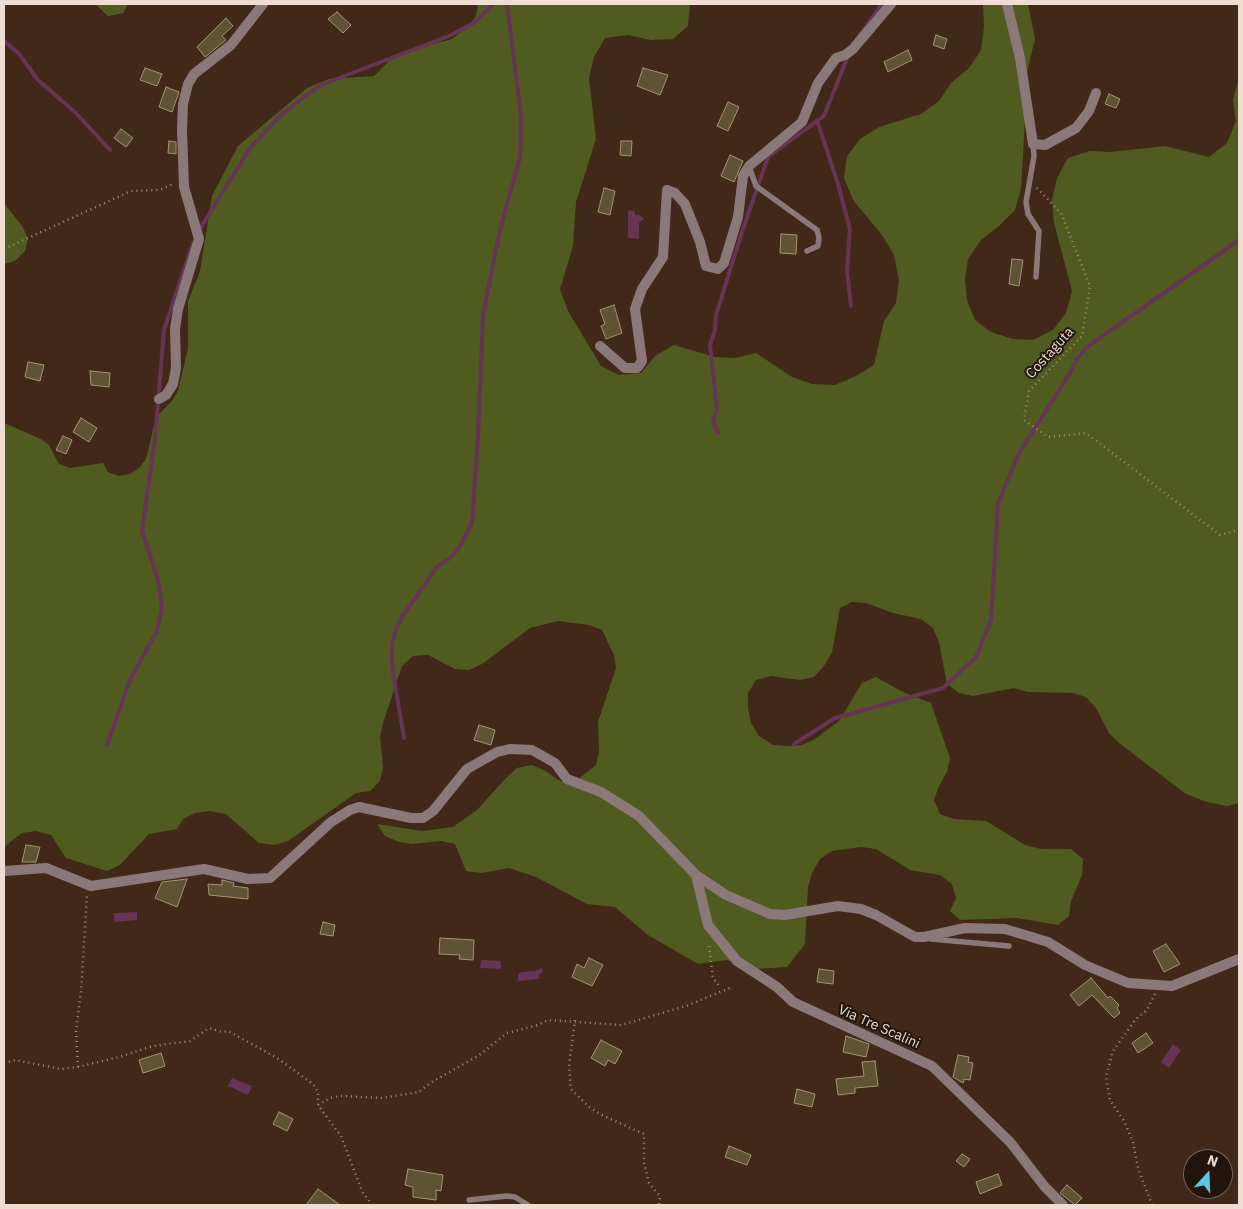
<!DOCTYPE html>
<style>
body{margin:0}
#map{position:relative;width:1243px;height:1209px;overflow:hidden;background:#422818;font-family:"IBM Plex Sans",sans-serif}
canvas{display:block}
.frame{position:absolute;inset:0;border:5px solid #efddd3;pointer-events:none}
.north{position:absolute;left:1183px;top:1149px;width:50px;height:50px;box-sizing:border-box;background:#20140d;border:1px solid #73645c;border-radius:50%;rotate:20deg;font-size:14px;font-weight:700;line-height:20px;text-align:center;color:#efddd3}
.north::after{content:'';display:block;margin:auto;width:18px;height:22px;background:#5cc7e7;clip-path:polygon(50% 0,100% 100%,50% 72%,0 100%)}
</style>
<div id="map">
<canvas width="1243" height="1209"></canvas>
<div class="frame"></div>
<div class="north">N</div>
</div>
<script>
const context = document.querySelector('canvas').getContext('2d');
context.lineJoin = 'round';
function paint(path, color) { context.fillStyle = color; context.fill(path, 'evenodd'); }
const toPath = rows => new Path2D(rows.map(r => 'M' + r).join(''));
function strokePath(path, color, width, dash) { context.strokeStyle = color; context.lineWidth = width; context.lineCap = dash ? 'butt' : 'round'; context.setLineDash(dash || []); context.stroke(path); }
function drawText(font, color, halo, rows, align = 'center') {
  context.font = font + ' "IBM Plex Sans",sans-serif'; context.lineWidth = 4; context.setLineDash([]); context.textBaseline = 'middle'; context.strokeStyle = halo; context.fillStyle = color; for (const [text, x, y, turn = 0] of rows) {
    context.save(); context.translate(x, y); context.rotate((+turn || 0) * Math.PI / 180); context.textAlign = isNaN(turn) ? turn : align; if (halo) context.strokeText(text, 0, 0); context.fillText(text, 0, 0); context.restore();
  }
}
paint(toPath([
 [95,4,128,4,123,13,108,16],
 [478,4,690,4,688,26,673,39,651,40,628,35,605,38,594,57,589,78,596,139,576,202,573,246,560,289,568,311,601,366,619,375,641,373,655,356,674,345,715,357,735,358,756,353,792,377,812,384,835,385,856,376,874,365,884,321,896,303,899,280,894,255,882,235,853,200,844,178,847,156,860,139,879,127,921,114,939,101,951,83,969,68,981,50,984,27,983,4,1028,4,1035,39,1025,80,1026,102,1021,189,1015,210,999,226,981,240,968,259,965,279,967,300,975,320,991,332,1013,339,1033,340,1053,330,1066,313,1072,291,1054,223,1052,200,1057,178,1068,158,1090,151,1110,152,1165,146,1209,157,1227,143,1236,121,1233,100,1239,77,1239,803,1227,806,1207,802,1186,794,1119,743,1109,733,1096,708,1086,697,1073,693,1028,692,1014,688,973,696,959,693,947,684,939,642,933,628,921,619,893,613,866,603,852,602,840,608,832,652,824,666,814,677,800,680,771,676,756,680,748,693,748,707,751,723,759,736,773,745,787,746,802,745,815,739,839,721,862,683,876,677,903,692,931,703,950,758,947,772,939,786,934,800,940,814,954,819,986,821,1025,845,1041,849,1071,849,1083,859,1082,875,1071,901,1069,916,1058,925,1017,918,960,920,950,911,956,898,952,884,940,875,910,870,876,849,861,847,832,851,820,859,812,873,808,887,805,944,787,967,755,969,727,960,698,964,648,935,615,907,587,904,536,877,509,868,481,873,466,871,455,844,441,841,412,844,399,842,385,836,377,824,422,831,453,827,477,810,506,778,517,768,532,765,546,771,558,780,571,785,596,765,599,751,598,722,616,668,614,655,602,630,589,625,558,621,530,628,482,664,469,670,455,669,428,655,413,656,402,666,383,723,380,737,383,767,380,781,370,791,356,793,288,841,274,845,259,843,226,814,210,811,195,813,183,819,177,829,149,834,120,865,107,871,66,858,51,835,36,831,22,833,4,847,4,423,41,439,49,445,59,464,70,468,103,463,108,472,119,476,130,474,139,468,146,459,156,417,172,401,178,391,188,348,188,301,200,271,212,196,238,146,307,88,329,79,374,76,396,54,452,39,469,25,476,16],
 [4,203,22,226,28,238,25,251,15,261,4,264]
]), '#505b20');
paint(toPath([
 [628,210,635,211,635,215,640,215,644,219,639,223,639,239,628,238],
 [137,912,137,920,114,922,114,913],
 [481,960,501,961,501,969,480,968],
 [542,967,543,972,539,975,539,979,518,981,518,974,522,972,536,971],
 [1173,1044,1181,1050,1169,1068,1161,1062],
 [232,1078,252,1086,248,1095,228,1086]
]), '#663454');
strokePath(toPath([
 [857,39,882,4],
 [4,41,19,54,38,80,76,113,110,150],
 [817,120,838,184,850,229,847,271,851,306],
 [198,232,250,148,278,118,305,96,321,85,449,36,472,24,494,4],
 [718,433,713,420,717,410,710,345,715,330,716,315,742,232,768,157,824,116,848,56],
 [404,738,392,665,392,643,395,633,402,617,437,567,450,558,459,548,472,523,478,436,483,315,500,230,520,157,521,115,507,4],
 [794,744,835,718,943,688,976,657,991,620,998,503,1018,455,1070,373,1077,359,1087,347,1239,240],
 [107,745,130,680,157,631,162,608,158,580,142,531,155,439,164,330,193,243]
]), '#663454', 4);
const building = toPath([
 [337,12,351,25,343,33,328,19,337,12],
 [226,18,233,26,222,36,226,40,205,57,197,47,226,18],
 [936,35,947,39,944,49,933,45,936,35],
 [908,50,912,60,888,72,884,62,908,50],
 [145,68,162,74,157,86,140,80,145,68],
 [643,68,668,75,660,95,637,86,643,68],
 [166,87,179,92,172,112,159,107,166,87],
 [1109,94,1120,99,1116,108,1105,104,1109,94],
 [728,102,739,107,728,131,717,126,728,102],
 [121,129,133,138,126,147,114,138,121,129],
 [169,141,176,142,176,154,168,153,169,141],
 [621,141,632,141,631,156,620,155,621,141],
 [730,155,743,161,734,182,721,176,730,155],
 [604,188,615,191,610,215,598,212,604,188],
 [781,234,797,235,796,254,780,253,781,234],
 [1012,259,1023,260,1019,286,1009,284,1012,259],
 [614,305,622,333,606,339,601,326,605,324,600,310,614,305],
 [28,362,44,365,40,381,25,377,28,362],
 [90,371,110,373,109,387,91,385,90,371],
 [81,418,97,428,89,442,73,432,81,418],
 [63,436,72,440,66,454,56,450,63,436],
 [479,725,495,730,491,745,474,740,479,725],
 [26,845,40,847,36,862,22,862,26,845],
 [187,879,177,907,155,898,162,882,187,879],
 [222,880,234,883,233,886,248,888,248,899,209,895,208,884,222,885,222,880],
 [323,922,335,925,333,936,320,934,323,922],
 [440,938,474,940,473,960,459,959,460,955,439,954,440,938],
 [1166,944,1180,964,1164,972,1153,951,1166,944],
 [589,958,603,965,592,986,572,977,577,964,584,968,589,958],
 [819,969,834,971,833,984,817,982,819,969],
 [1091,978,1108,998,1110,996,1119,1005,1117,1008,1120,1013,1114,1018,1092,995,1079,1006,1070,995,1091,978],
 [1146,1033,1153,1043,1138,1053,1132,1043,1146,1033],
 [846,1036,869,1044,866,1057,843,1052,846,1036],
 [601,1040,622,1051,615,1064,608,1060,605,1066,591,1058,601,1040],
 [161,1053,165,1066,143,1073,139,1060,161,1053],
 [958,1055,969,1057,968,1062,973,1063,970,1080,964,1079,963,1083,953,1077,958,1055],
 [875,1061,878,1086,855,1088,855,1093,838,1095,836,1079,864,1076,862,1062,875,1061],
 [797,1089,815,1094,812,1107,794,1103,797,1089],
 [279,1112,293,1119,287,1131,273,1124,279,1112],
 [729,1146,751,1155,747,1165,725,1157,729,1146],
 [962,1154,970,1159,964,1167,956,1161,962,1154],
 [408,1169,443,1175,441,1191,436,1190,436,1200,413,1197,413,1187,405,1185,408,1169],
 [998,1174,1002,1185,980,1194,976,1182,998,1174],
 [1067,1185,1082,1198,1075,1205,1060,1193,1067,1185],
 [318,1189,340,1205,306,1205,318,1189]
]);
paint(building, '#605235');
strokePath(building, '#a59576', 1);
strokePath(toPath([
 [1037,188,1061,213,1090,286,1082,336,1029,391,1024,420,1048,437,1086,433,1220,535,1239,530],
 [4,249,131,191,159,190,173,184],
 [709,946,713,978,721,988],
 [575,1020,569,1066,571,1089,589,1107,602,1115,644,1134,644,1163,649,1183,660,1196,659,1205],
 [4,1063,15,1060,61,1069,78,1067,119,1057,153,1046,190,1041,209,1028,222,1032,228,1031,277,1058,313,1084,318,1092,318,1105,341,1136,362,1191,372,1205],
 [78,1067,76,1031,81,992,87,895],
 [318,1105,330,1098,340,1096,382,1098,419,1092,430,1083,478,1056,507,1033,538,1025,548,1020,621,1025,686,1006,730,988],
 [1152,1205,1138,1168,1133,1142,1124,1121,1110,1100,1106,1076,1113,1051,1136,1019,1147,1010,1155,994]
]), '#a18b7e', 2.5, [1, 4]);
strokePath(toPath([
 [1033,144,1034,156,1026,202,1028,214,1039,231,1036,277],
 [749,166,756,186,817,230,819,238,818,246,807,251],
 [931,939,1009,946],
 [469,1200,507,1196,515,1197,528,1205]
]), '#8b797a', 5.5);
strokePath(toPath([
 [1007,4,1020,58,1033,144,1045,145,1076,128,1089,111,1096,93],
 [600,346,625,368,637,368,642,361,635,309,642,289,663,257,667,190,675,193,685,204,700,242,706,266,718,269,724,263,738,217,743,176,749,166,802,122,818,83,836,58,845,55,853,49,891,4],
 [159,399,166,395,173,384,176,368,175,329,178,309,199,239,184,187,182,130,183,104,188,84,194,74,231,45,263,4],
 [4,871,46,868,91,886,204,869,248,879,270,878,331,822,350,810,359,807,411,818,423,818,433,811,467,769,497,752,510,749,532,750,555,763,567,779,601,792,639,816,696,875,726,895,770,914,785,915,838,906,861,909,876,915,915,937,924,937,965,928,1005,929,1048,942,1085,965,1128,983,1172,986,1239,959],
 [696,875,708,925,737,961,777,987,793,1002,932,1066,1010,1142,1045,1187,1063,1205]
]), '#8b797a', 10);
drawText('14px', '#efddd3', '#20140d', [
 ["Costaguta",1050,353,-48],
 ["Via Tre Scalini",879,1027,24]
]);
</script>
